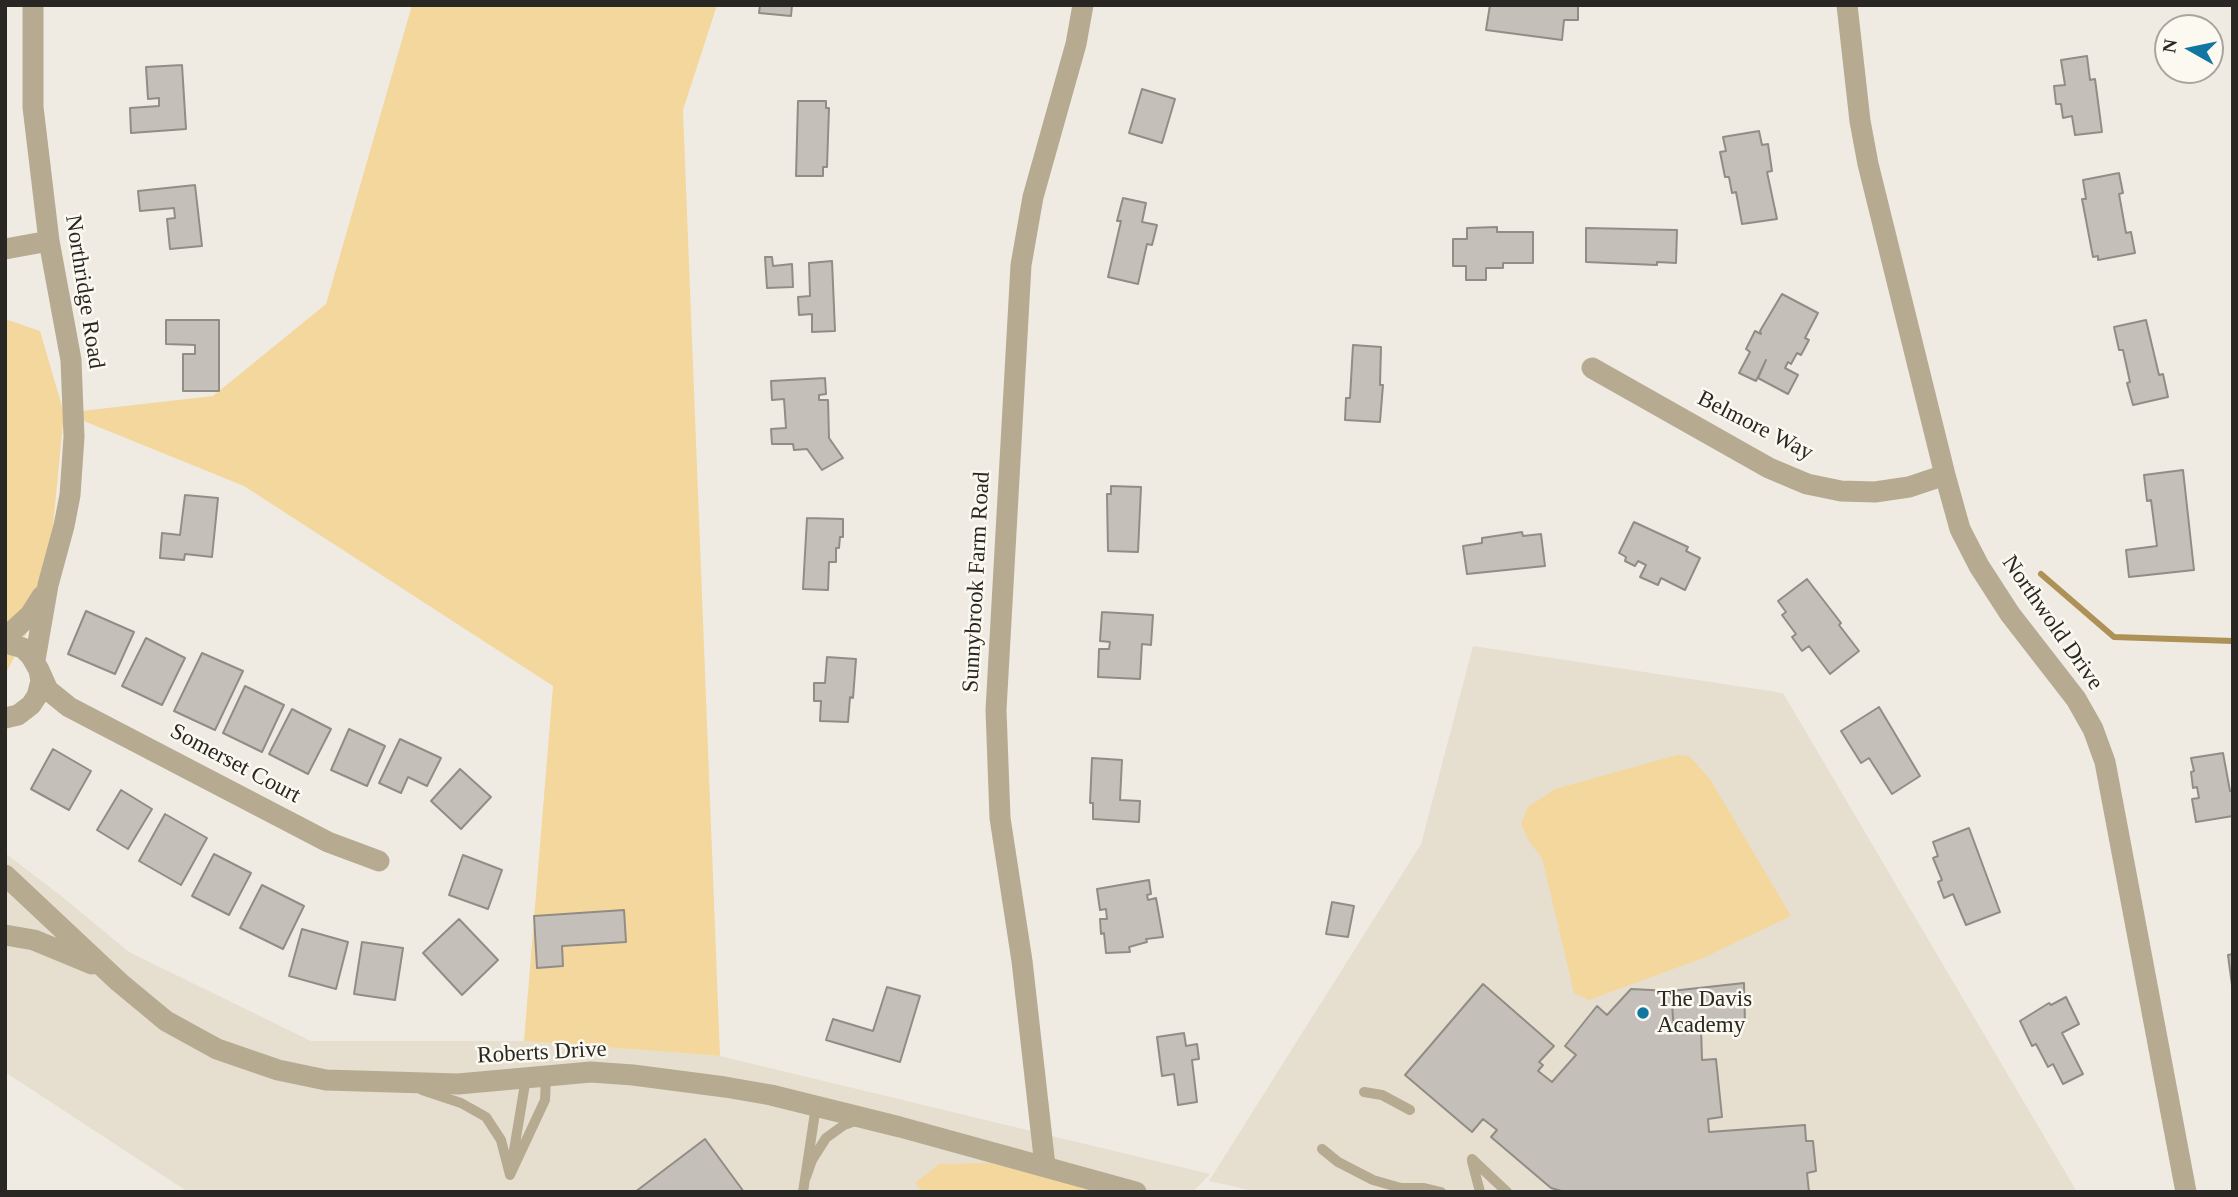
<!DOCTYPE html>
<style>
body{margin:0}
#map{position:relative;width:2238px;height:1197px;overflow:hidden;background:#efebe3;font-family:Georgia,serif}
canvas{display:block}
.frame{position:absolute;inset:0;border:7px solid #292724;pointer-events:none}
.north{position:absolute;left:2154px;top:14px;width:70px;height:70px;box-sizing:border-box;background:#fcf9f1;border:2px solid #a8a59f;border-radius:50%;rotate:279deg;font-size:19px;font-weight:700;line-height:28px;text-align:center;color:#292724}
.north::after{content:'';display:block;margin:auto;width:24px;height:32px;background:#1276a2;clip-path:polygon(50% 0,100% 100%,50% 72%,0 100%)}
</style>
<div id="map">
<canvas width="2238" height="1197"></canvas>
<div class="frame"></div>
<div class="north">N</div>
</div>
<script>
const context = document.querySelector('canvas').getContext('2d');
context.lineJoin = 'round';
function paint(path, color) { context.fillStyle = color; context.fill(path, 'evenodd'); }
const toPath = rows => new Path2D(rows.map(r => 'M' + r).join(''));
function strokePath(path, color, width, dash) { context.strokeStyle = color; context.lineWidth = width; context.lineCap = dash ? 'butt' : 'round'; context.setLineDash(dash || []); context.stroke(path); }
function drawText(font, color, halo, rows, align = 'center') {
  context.font = font + ' Georgia,serif'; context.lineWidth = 5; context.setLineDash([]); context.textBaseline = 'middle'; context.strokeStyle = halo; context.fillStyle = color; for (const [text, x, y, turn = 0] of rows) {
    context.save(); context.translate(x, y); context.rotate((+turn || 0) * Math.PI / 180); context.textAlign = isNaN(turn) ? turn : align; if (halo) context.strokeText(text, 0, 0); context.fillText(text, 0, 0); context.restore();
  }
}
paint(toPath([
 [1473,646,1783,693,2077,1192,1258,1192,1209,1181,1421,844],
 [5,853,60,895,129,952,311,1041,524,1041,720,1056,1210,1174,1193,1192,188,1192,5,1072]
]), '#e6dfd0');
paint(toPath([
 [412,5,717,5,683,110,720,1056,524,1041,553,686,244,486,64,413,49,567,34,619,5,675,5,319,40,331,64,413,213,396,326,304],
 [1677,755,1689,756,1710,779,1791,916,1703,958,1589,1000,1574,993,1542,858,1529,841,1521,824,1528,807,1555,789],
 [990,1163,1064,1181,1092,1192,923,1192,915,1183,939,1164]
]), '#f3d79d');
strokePath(toPath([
 [2041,574,2114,637,2233,641]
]), '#ad9156', 6);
const building = toPath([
 [760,5,792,5,791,16,759,13,760,5],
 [1490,5,1578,5,1578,20,1564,20,1562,40,1486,30,1490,5],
 [2087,56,2090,80,2095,79,2102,132,2075,135,2072,116,2063,118,2061,104,2056,104,2054,86,2065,85,2061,60,2087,56],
 [182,65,186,129,131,133,130,108,159,106,159,98,148,99,146,67,182,65],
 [1142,89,1175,99,1162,143,1129,133,1142,89],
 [798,101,826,101,826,108,829,108,827,167,823,167,823,176,796,176,798,101],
 [1759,131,1762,145,1768,144,1772,171,1767,172,1777,219,1742,224,1736,192,1732,193,1729,177,1725,177,1720,152,1726,151,1723,137,1759,131],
 [2119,173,2123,193,2119,194,2126,233,2131,232,2135,253,2098,260,2098,256,2093,257,2082,199,2086,199,2083,180,2119,173],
 [195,185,202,246,170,249,167,219,175,218,174,208,140,211,138,191,195,185],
 [1123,198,1146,203,1142,222,1157,225,1152,245,1147,244,1138,284,1108,277,1121,221,1117,221,1123,198],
 [1497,227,1497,232,1533,232,1533,263,1503,263,1503,268,1486,268,1486,280,1466,280,1466,266,1453,266,1453,239,1467,239,1467,228,1497,227],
 [1586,228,1677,230,1676,263,1657,262,1657,265,1586,262,1586,228],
 [765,257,772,257,773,266,792,264,793,287,767,288,765,257],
 [832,261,835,331,812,332,812,314,799,315,798,297,810,296,809,263,832,261],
 [1782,294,1818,313,1805,338,1809,340,1801,355,1797,353,1791,364,1788,362,1785,368,1798,375,1788,394,1758,378,1766,360,1756,381,1739,373,1750,352,1746,349,1755,331,1761,334,1760,331,1782,294],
 [166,320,219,320,219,391,183,391,183,354,195,354,195,345,166,344,166,320],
 [2146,320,2159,375,2163,374,2168,397,2133,405,2127,383,2130,382,2123,350,2119,350,2114,327,2146,320],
 [1353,345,1381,347,1380,385,1383,385,1380,422,1345,420,1346,398,1350,398,1353,345],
 [825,378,826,394,819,395,819,400,828,400,829,438,843,458,822,470,807,449,794,450,793,444,772,444,771,429,786,428,784,399,772,400,771,381,825,378],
 [2183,470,2194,570,2129,577,2126,550,2157,546,2151,500,2147,501,2144,475,2183,470],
 [1111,486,1141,487,1138,552,1108,551,1107,494,1111,494,1111,486],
 [185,495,218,498,212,557,185,554,184,560,160,558,162,533,180,535,185,495],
 [807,518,843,519,843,537,840,537,839,548,836,548,836,562,829,562,828,590,803,589,807,518],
 [1634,522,1688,547,1686,551,1700,558,1685,590,1661,578,1658,585,1640,577,1646,565,1638,561,1635,566,1625,561,1626,557,1619,553,1634,522],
 [1522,532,1523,536,1541,534,1545,566,1467,574,1463,546,1482,543,1482,538,1522,532],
 [1807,579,1841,623,1839,625,1859,651,1830,674,1809,646,1802,651,1792,637,1796,634,1782,615,1786,612,1778,601,1807,579],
 [86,611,134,632,115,674,68,654,86,611],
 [1102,612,1153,615,1151,645,1142,644,1140,679,1098,677,1099,649,1109,649,1110,642,1100,641,1102,612],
 [146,638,185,658,162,705,122,686,146,638],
 [202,653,243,671,215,730,174,711,202,653],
 [827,657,856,659,853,698,850,697,848,722,820,721,821,701,814,701,814,683,825,683,827,657],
 [245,686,284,705,262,752,223,733,245,686],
 [1879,707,1920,776,1892,794,1869,758,1861,763,1841,731,1879,707],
 [292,709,331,729,308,774,269,754,292,709],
 [349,729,385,746,367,786,331,770,349,729],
 [400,739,441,758,427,786,408,777,401,793,379,783,400,739],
 [53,749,91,771,69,810,31,789,53,749],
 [2223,753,2230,791,2233,791,2233,816,2196,822,2192,799,2199,798,2197,787,2193,788,2191,772,2194,771,2191,758,2223,753],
 [1092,758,1122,760,1120,800,1140,801,1139,822,1093,819,1093,803,1090,803,1092,758],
 [460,769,491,797,461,829,431,801,460,769],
 [121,790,152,809,128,849,97,830,121,790],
 [165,814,207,838,181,885,139,861,165,814],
 [1969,828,2000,912,1966,925,1953,894,1944,898,1938,882,1942,880,1933,858,1938,856,1933,842,1969,828],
 [214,854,251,873,229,915,192,896,214,854],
 [463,855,502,870,488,909,449,895,463,855],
 [1149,880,1151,894,1147,895,1148,900,1156,898,1163,937,1146,939,1147,942,1129,947,1130,952,1106,953,1104,933,1101,934,1100,919,1107,919,1106,909,1100,910,1097,889,1149,880],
 [262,885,304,906,283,949,240,928,262,885],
 [1332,902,1354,906,1348,937,1326,934,1332,902],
 [624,910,626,942,562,946,563,966,537,968,534,916,624,910],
 [459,919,498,960,462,995,423,953,459,919],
 [302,929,348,942,336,989,289,976,302,929],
 [362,942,403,948,395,1000,354,994,362,942],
 [2233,954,2233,993,2228,955,2233,954],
 [1744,983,1745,1024,1674,1031,1671,991,1744,983],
 [1483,984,1554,1046,1539,1062,1543,1065,1538,1071,1552,1082,1576,1055,1565,1046,1597,1006,1607,1015,1631,989,1671,991,1674,1031,1701,1028,1702,1060,1716,1059,1722,1117,1708,1119,1709,1132,1805,1125,1806,1141,1813,1141,1816,1171,1807,1173,1809,1192,1565,1192,1551,1188,1491,1137,1497,1130,1483,1119,1472,1132,1405,1075,1483,984],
 [887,987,920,996,900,1062,826,1040,833,1019,873,1031,887,987],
 [2066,997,2079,1024,2062,1033,2083,1074,2063,1084,2053,1064,2048,1067,2036,1044,2032,1046,2020,1021,2049,1003,2051,1005,2066,997],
 [1184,1033,1186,1046,1197,1044,1199,1059,1192,1060,1197,1102,1178,1105,1174,1074,1162,1076,1157,1037,1184,1033],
 [705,1139,744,1192,635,1192,705,1139]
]);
paint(building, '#c4c0b9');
strokePath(building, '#918d86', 2);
strokePath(toPath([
 [422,1090,461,1103,486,1117,501,1140,510,1175],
 [1364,1092,1382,1095,1410,1110],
 [1322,1149,1338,1162,1373,1180,1401,1188,1424,1188,1441,1192],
 [1472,1159,1507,1192],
 [1472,1161,1480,1192],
 [512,1162,526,1078],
 [510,1175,545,1100,546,1077],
 [806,1177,812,1160,826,1138,844,1125,858,1120],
 [803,1192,816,1106]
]), '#b6aa91', 10);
strokePath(toPath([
 [33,5,33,107,49,241,71,360,74,437,70,495,64,526,48,585,35,660],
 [1847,5,1860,121,1868,164,1945,475,1960,529,1979,566,2010,614,2076,699,2093,729,2105,762,2186,1192],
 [5,249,49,241],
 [1592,368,1769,468,1807,484,1841,491,1875,492,1909,487,1945,475],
 [5,638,30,615,42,596],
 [5,643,23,648,31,656,39,670,41,681,37,696,31,705,18,715,5,718],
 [39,670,48,690,69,707,328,842,379,861],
 [1045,1166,1022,961,1000,818,996,710,1021,265,1033,197,1076,44,1083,5]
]), '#b6aa91', 21);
strokePath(toPath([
 [5,875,119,982,166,1021,217,1049,278,1070,326,1080,458,1084,591,1072,633,1075,725,1087,771,1095,900,1127,1136,1192],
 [5,935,34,940,92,964]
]), '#b6aa91', 21);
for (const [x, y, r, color] of [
 [1643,1013,7,"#1276a2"]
]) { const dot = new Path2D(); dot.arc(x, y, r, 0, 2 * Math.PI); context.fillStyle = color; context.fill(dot); strokePath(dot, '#fcf9f1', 2.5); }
drawText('23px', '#292724', '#fcf9f1', [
 ["Northridge Road",84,292,81],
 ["Belmore Way",1755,426,27],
 ["Sunnybrook Farm Road",977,582,-87],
 ["Northwold Drive",2052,623,55],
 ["Somerset Court",235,764,28],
 ["Roberts Drive",542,1053,-3]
]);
drawText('23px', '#292724', '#fcf9f1', [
 ["The Davis",1657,1000],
 ["Academy",1657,1026]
], 'left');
</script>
